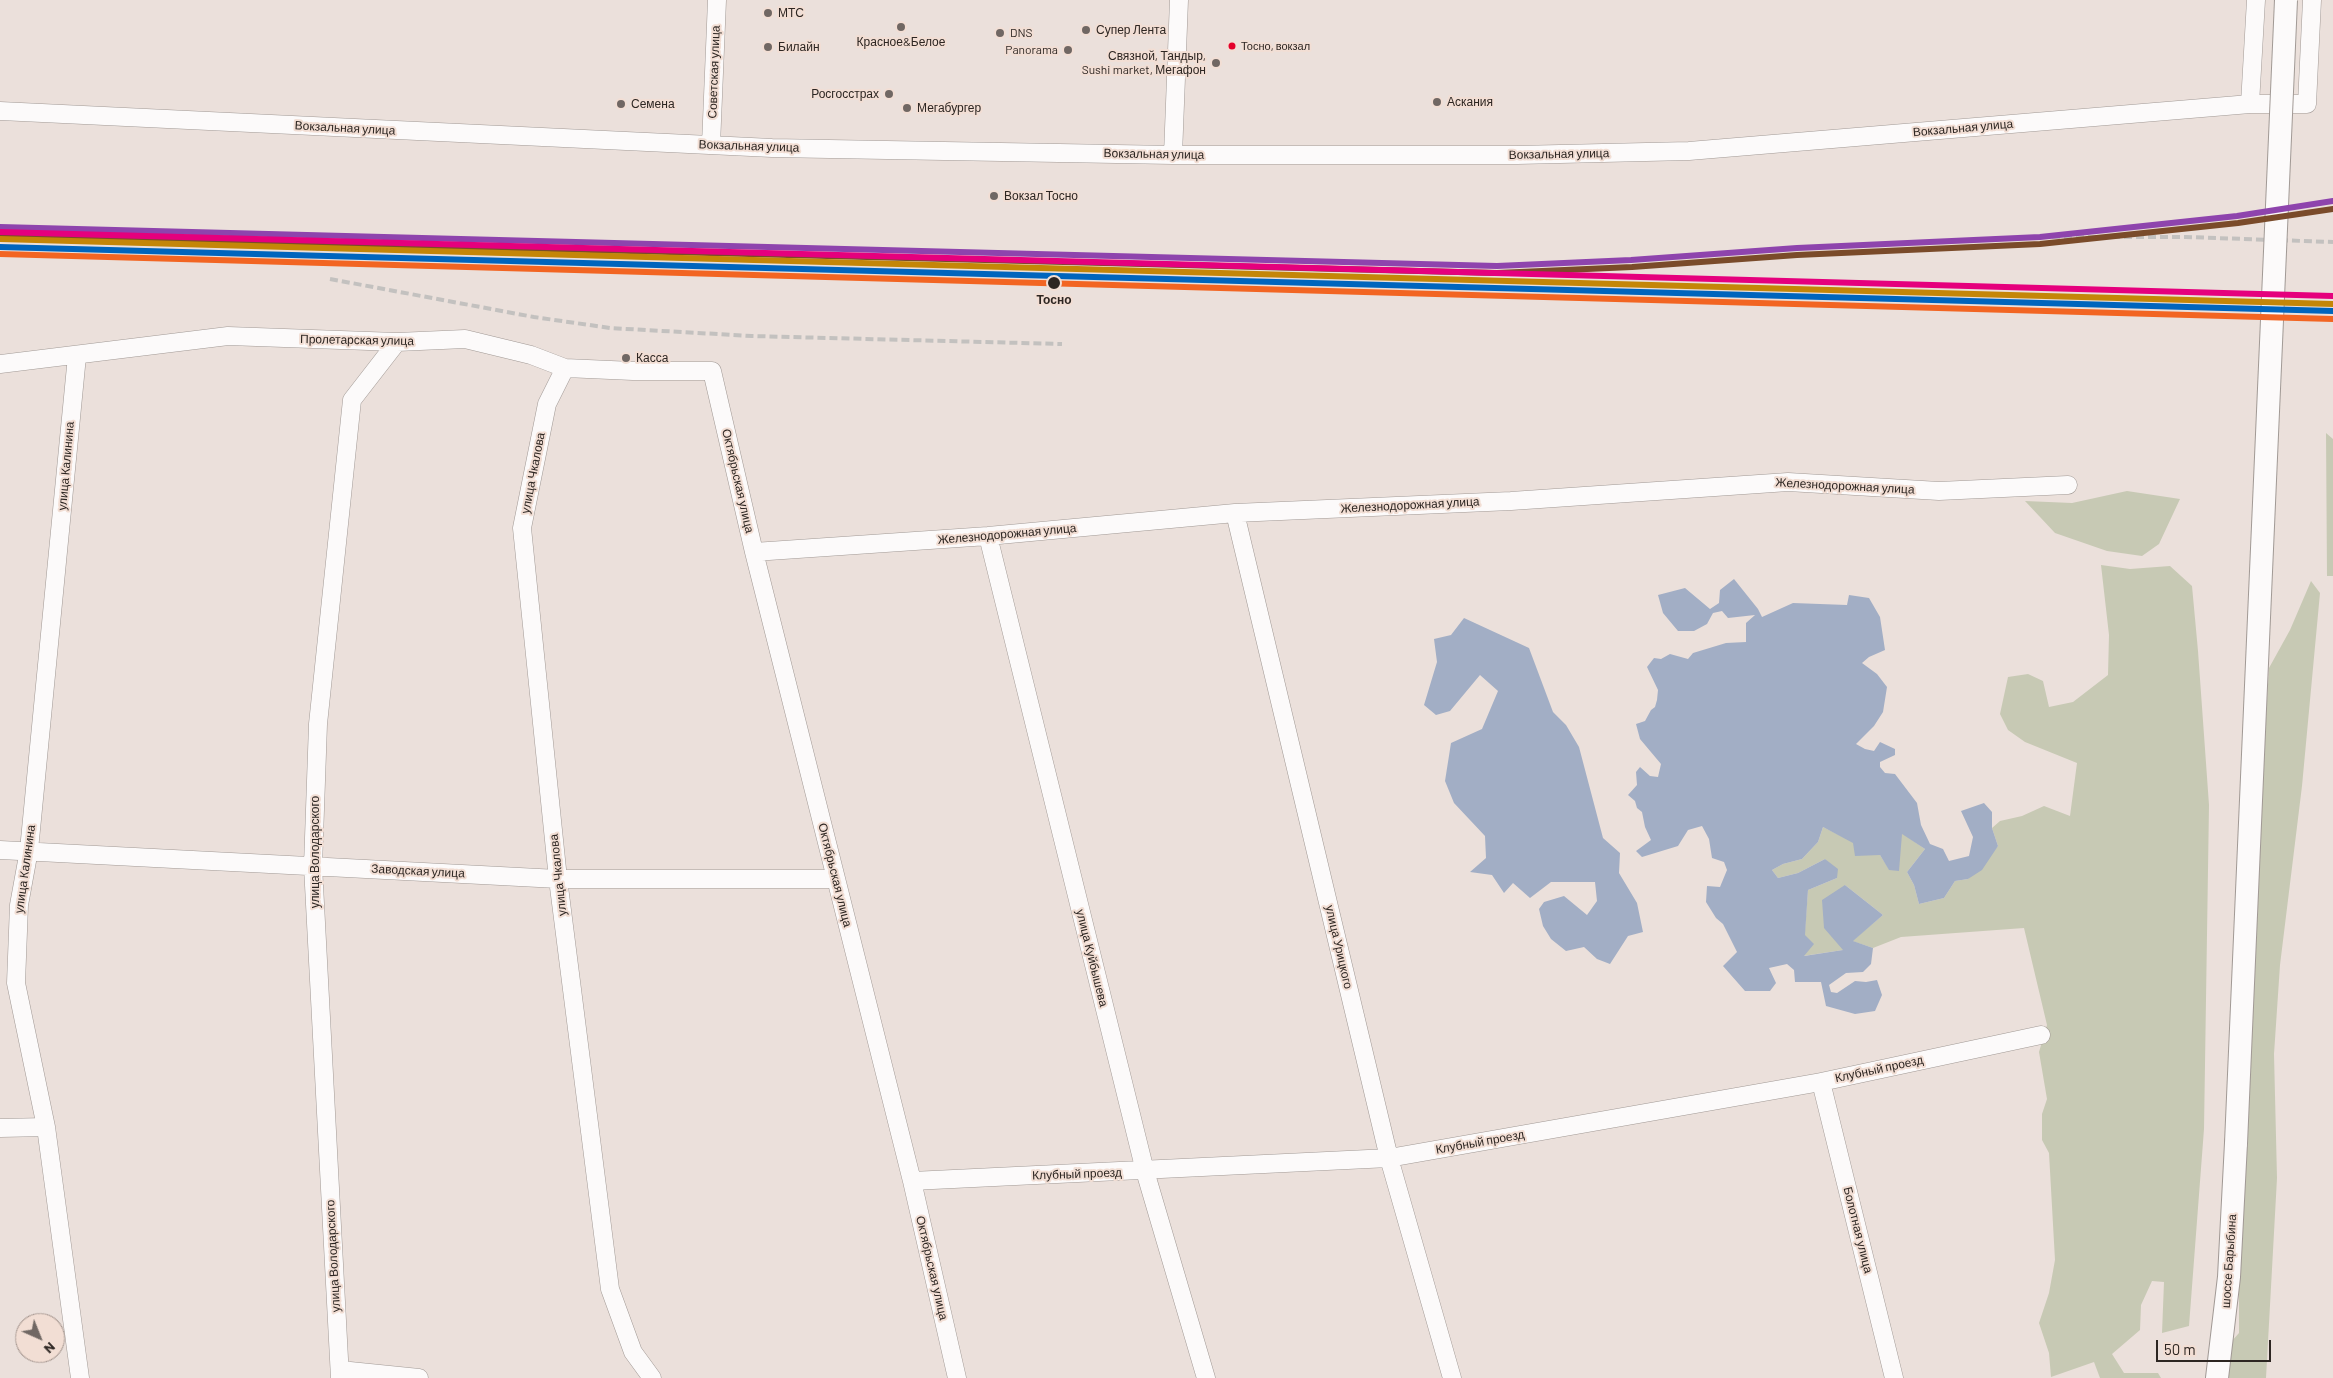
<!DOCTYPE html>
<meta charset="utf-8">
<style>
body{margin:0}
#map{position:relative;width:2333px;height:1378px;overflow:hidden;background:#ebe0db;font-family:Barlow,sans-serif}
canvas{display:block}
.north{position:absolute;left:15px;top:1313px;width:50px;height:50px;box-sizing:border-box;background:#f2ded4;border:1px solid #a3948d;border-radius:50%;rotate:136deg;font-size:14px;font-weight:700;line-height:20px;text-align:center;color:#2d2622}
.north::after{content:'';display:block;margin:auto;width:18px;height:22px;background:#706763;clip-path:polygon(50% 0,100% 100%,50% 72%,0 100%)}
.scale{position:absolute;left:2156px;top:1340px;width:115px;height:22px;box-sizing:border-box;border:2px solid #2d2622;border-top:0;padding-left:6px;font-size:15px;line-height:18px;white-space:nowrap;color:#2d2622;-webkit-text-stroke:4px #f2ded4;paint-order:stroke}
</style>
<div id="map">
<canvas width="2333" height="1378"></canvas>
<div class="north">N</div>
<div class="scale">50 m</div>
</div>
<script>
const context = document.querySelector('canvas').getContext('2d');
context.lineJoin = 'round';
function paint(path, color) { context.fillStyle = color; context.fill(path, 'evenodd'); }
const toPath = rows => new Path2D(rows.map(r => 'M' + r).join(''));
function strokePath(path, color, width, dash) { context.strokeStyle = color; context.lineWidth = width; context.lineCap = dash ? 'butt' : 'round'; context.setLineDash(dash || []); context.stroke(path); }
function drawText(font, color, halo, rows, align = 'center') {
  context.font = font + ' Barlow,sans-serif'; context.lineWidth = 4; context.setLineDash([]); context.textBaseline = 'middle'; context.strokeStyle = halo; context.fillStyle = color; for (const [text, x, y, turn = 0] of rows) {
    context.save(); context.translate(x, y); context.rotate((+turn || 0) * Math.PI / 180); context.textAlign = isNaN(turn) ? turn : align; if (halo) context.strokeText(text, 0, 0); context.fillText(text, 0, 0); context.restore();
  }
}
paint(toPath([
 [2326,433,2333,439,2333,576,2327,576],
 [2127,491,2180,499,2159,544,2142,556,2107,551,2055,533,2025,501,2072,503],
 [2101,565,2130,569,2170,566,2192,586,2198,651,2209,805,2204,1129,2189,1326,2162,1333,2164,1282,2152,1281,2141,1305,2140,1330,2112,1354,2124,1373,2158,1373,2161,1378,2100,1378,2094,1362,2051,1377,2049,1353,2039,1323,2049,1293,2055,1260,2049,1153,2042,1140,2042,1114,2047,1099,2039,1052,2047,1025,2024,928,1901,937,1873,948,1852,941,1883,915,1845,885,1843,950,1803,956,1808,890,1837,878,1825,859,1798,873,1778,878,1772,870,1783,864,1802,859,1818,842,1823,827,1880,855,1889,869,1902,833,1925,849,1907,872,1914,885,1919,904,1944,898,1955,881,1968,879,1998,846,1992,828,2000,821,2022,816,2044,806,2070,816,2077,763,2025,742,2008,730,2000,714,2008,677,2028,674,2043,681,2049,707,2073,702,2108,675,2109,635],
 [2311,581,2320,593,2302,786,2280,965,2274,1054,2277,1178,2266,1378,2228,1378,2231,1342,2239,1333,2239,1236,2249,995,2269,668,2290,630]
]), '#c7c9b4');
paint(toPath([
 [1734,579,1758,609,1762,617,1793,603,1847,605,1849,595,1869,598,1880,617,1885,650,1869,657,1862,663,1877,674,1887,687,1883,712,1874,726,1856,744,1865,749,1874,751,1880,742,1895,749,1895,755,1880,762,1880,767,1885,773,1895,774,1917,803,1921,825,1930,844,1943,849,1949,861,1969,856,1973,837,1961,811,1984,803,1992,812,1992,828,1998,846,1982,870,1968,879,1955,881,1944,898,1919,904,1914,885,1907,872,1925,849,1902,834,1899,871,1889,870,1880,855,1855,856,1853,843,1823,827,1818,842,1802,859,1783,864,1772,870,1778,878,1798,873,1825,859,1838,869,1837,878,1808,890,1805,935,1814,944,1804,956,1843,950,1824,928,1822,900,1845,885,1883,915,1853,941,1873,948,1871,964,1863,972,1846,973,1829,985,1831,992,1837,993,1855,981,1866,982,1877,980,1882,995,1875,1011,1855,1014,1826,1006,1821,982,1795,982,1794,970,1787,964,1769,968,1776,983,1770,991,1745,991,1723,966,1737,952,1723,924,1716,918,1706,902,1707,886,1720,887,1727,870,1724,862,1712,858,1709,839,1702,826,1688,830,1678,846,1642,857,1636,851,1651,840,1645,827,1642,812,1637,808,1635,801,1628,795,1637,785,1636,772,1640,767,1650,776,1658,777,1661,764,1640,739,1636,724,1645,721,1651,710,1655,707,1657,700,1658,690,1647,667,1654,658,1661,659,1670,654,1688,659,1693,653,1726,643,1746,642,1746,623,1755,615,1728,618,1722,611,1713,613,1707,624,1694,631,1678,631,1663,613,1658,595,1685,588,1710,609,1719,603,1720,590],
 [1464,618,1529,648,1553,712,1566,725,1579,747,1603,838,1620,853,1619,873,1637,903,1643,932,1628,936,1610,964,1597,959,1584,947,1566,951,1551,939,1543,926,1539,909,1544,902,1564,896,1587,915,1597,901,1595,882,1551,882,1530,898,1513,883,1504,893,1492,875,1470,872,1486,858,1485,836,1454,803,1445,781,1451,743,1482,729,1498,691,1480,675,1450,711,1436,715,1424,705,1437,662,1434,639,1451,635]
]), '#a2aec5');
const minor = toPath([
 [2250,104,2256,0],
 [0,111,772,148,1173,155,1517,155,1689,151,2250,104,2307,104,2312,0],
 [711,145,717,0],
 [1173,155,1179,0],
 [77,356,29,850,19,905,16,983,46,1127,80,1378],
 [0,364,228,336,397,342,465,339,531,355,565,368,633,371,712,371,754,552,912,1181,957,1378],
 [565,368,547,404,522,528,558,879,610,1289,633,1352,652,1378],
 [1235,513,1389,1158,1452,1378],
 [988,536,1145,1171,1206,1378],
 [754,552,988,536,1235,513,1511,501,1788,482,1939,491,2068,485],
 [0,850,558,879,836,879],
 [1821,1082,1894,1378],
 [0,1128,46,1127],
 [912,1181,1389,1158,1821,1082,2041,1035],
 [340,1370,419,1378],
 [340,1378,313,866,318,724,352,400,397,342]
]);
const major = toPath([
 [2217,1378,2229,1277,2236,1143]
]);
strokePath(minor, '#a19995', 19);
strokePath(major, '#a19995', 24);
strokePath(minor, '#fcfafa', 18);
strokePath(major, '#fcfafa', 22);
strokePath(toPath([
 [2040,237,2186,237,2333,242],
 [330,279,534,317,610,328,752,336,1062,344]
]), '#c3c1bf', 4, [8, 4]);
const majorBridge = toPath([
 [2236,1143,2286,0]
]);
strokePath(majorBridge, '#a19995', 24, []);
strokePath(majorBridge, '#fcfafa', 22);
strokePath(toPath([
 [0,227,1497,266,1631,260,1797,248,2040,237,2237,216,2333,201]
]), '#8e44ad', 6);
strokePath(toPath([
 [0,235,1497,273,1632,267,1797,255,2040,244,2238,223,2333,209]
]), '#7a4b2a', 6);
strokePath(toPath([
 [0,239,2333,304]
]), '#c48608', 6);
strokePath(toPath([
 [0,247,2333,311]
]), '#0065bd', 6);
strokePath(toPath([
 [0,232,2333,296]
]), '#e5007d', 6);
strokePath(toPath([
 [0,254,2333,319]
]), '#f26522', 6);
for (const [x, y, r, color] of [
 [768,13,5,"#706763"],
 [901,27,5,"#706763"],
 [1086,30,5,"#706763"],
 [1000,33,5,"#706763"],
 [1232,46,4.5,"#e4002b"],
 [768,47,5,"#706763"],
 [1068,50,5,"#706763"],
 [1216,63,5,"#706763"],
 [889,94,5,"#706763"],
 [1437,102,5,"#706763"],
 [621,104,5,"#706763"],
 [907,108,5,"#706763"],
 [994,196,5,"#706763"],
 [1054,283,7,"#2d2622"],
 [626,358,5,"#706763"]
]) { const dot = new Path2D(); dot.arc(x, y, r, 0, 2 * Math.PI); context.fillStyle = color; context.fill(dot); strokePath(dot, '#f2ded4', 2); }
drawText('11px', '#2d2622', '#f2ded4', [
 ["Тосно, вокзал",1241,46]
], 'left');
drawText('12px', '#2d2622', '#f2ded4', [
 ["МТС",778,13],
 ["Супер Лента",1096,30],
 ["DNS",1010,33],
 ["Красное&Белое",901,42,"center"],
 ["Билайн",778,47],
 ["Panorama",1058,50,"right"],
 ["Связной, Тандыр,",1206,56,"right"],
 ["Sushi market, Мегафон",1206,70,"right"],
 ["Росгосстрах",879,94,"right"],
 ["Аскания",1447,102],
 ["Семена",631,104],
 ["Мегабургер",917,108],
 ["Вокзал Тосно",1004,196],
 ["Касса",636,358]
], 'left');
drawText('12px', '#2d2622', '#f2ded4', [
 ["Советская улица",714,72,-88],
 ["Вокзальная улица",345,128,3],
 ["Вокзальная улица",1963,128,-5],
 ["Вокзальная улица",749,146,2],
 ["Вокзальная улица",1154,154,1],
 ["Вокзальная улица",1559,154,-1],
 ["Пролетарская улица",357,340,1],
 ["улица Калинина",66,466,-85],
 ["улица Чкалова",533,473,-79],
 ["Октябрьская улица",738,481,77],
 ["Железнодорожная улица",1845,486,3],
 ["Железнодорожная улица",1410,505,-3],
 ["Железнодорожная улица",1007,534,-5],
 ["улица Володарского",315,852,-90],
 ["улица Калинина",25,869,-82],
 ["Заводская улица",418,871,3],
 ["улица Чкалова",558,875,-96],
 ["Октябрьская улица",835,875,76],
 ["улица Урицкого",1339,947,77],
 ["улица Куйбышева",1092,958,76],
 ["Клубный проезд",1879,1069,-12],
 ["Клубный проезд",1480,1142,-10],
 ["Клубный проезд",1077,1174,-2],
 ["Болотная улица",1858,1230,76],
 ["улица Володарского",333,1256,-93],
 ["шоссе Барыбина",2229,1261,-86],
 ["Октябрьская улица",932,1268,77]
]);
drawText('bold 12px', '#2d2622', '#f2ded4', [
 ["Тосно",1054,300]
]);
</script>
